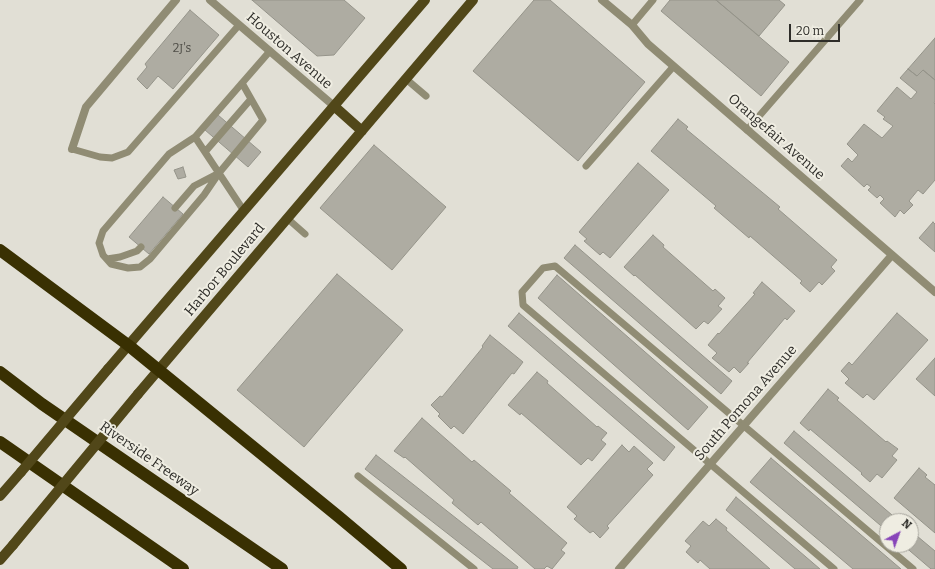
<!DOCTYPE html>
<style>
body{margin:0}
#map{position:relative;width:935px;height:569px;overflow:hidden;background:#e1dfd5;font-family:Bitter,serif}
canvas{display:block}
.north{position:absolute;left:879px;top:513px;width:40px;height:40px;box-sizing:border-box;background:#efede2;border:1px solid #a2a098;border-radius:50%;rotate:41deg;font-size:11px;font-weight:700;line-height:16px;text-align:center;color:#2e2d29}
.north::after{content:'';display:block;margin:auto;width:14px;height:18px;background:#8845b9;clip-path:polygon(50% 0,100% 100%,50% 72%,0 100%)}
.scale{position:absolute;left:789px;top:24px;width:51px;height:18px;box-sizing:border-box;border:2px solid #2e2d29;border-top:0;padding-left:5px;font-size:12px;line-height:14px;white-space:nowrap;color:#2e2d29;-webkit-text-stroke:3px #efede2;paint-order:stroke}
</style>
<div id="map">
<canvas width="935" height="569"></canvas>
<div class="north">N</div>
<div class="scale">20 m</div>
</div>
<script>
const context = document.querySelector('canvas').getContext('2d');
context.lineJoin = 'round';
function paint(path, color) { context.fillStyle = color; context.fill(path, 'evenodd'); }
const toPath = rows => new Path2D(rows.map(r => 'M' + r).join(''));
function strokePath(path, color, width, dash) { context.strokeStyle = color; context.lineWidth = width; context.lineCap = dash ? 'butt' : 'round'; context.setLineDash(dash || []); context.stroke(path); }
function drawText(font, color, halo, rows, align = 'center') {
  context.font = font + ' Bitter,serif'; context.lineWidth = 4; context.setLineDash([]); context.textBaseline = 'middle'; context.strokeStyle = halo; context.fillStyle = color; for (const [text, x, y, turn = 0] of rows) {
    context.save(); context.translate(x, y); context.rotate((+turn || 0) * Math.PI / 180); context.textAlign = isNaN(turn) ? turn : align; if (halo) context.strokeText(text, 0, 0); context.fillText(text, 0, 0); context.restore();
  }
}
const building = toPath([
 [252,0,344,0,365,18,334,55,317,56,252,0],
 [534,0,550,0,645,82,578,161,473,71,534,0],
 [670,0,716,0,789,62,761,96,661,11,670,0],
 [716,0,779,0,785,5,759,36,716,0],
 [190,10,219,35,173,89,158,76,147,89,137,79,147,67,145,64,190,10],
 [935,38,935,80,923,70,917,76,908,69,935,38],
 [908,69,917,76,923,70,935,80,935,101,934,103,935,104,935,180,923,194,918,190,909,201,913,205,904,214,900,210,895,217,880,203,884,199,880,195,877,198,868,190,871,187,867,184,864,187,841,166,848,158,852,162,858,155,847,144,864,124,882,138,893,126,883,119,885,117,877,111,897,87,911,99,917,92,900,78,908,69],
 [218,115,261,152,248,167,205,130,218,115],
 [678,119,688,127,686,129,780,207,778,209,837,260,831,267,835,271,822,285,819,282,810,292,800,283,802,281,750,236,749,238,714,208,716,206,651,151,678,119],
 [374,145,446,207,392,270,320,208,374,145],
 [638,163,669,190,610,258,603,252,600,255,584,241,587,239,579,232,638,163],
 [183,167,186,177,178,179,174,170,183,167],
 [163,197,183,214,149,254,129,237,163,197],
 [933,222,935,224,935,252,919,238,933,222],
 [653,235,664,245,663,247,713,291,715,289,725,298,718,306,722,309,708,324,704,321,696,329,635,275,634,276,624,267,653,235],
 [575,245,732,381,721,394,564,258,575,245],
 [337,274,403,330,304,447,237,390,337,274],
 [557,275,708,407,688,430,538,298,557,275],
 [762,282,795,311,787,320,785,318,747,363,749,363,740,373,734,367,729,372,712,358,717,353,708,345,718,333,719,334,755,294,753,293,762,282],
 [519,313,675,447,664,461,508,326,519,313],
 [897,313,928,340,874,400,867,394,863,398,845,383,849,379,841,371,849,362,852,365,897,313],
 [490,335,523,362,514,374,512,373,463,434,454,426,451,429,438,416,440,414,431,405,440,396,442,397,483,347,482,346,490,335],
 [935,358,935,396,916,379,935,358],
 [537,372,548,381,547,383,597,427,598,426,607,433,601,440,606,444,592,461,588,458,581,465,521,413,520,415,508,405,537,372],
 [828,389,839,398,837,400,886,442,887,441,898,449,892,456,897,460,882,478,877,474,870,482,861,474,862,473,810,429,809,431,800,423,828,389],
 [422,418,472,462,474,460,511,491,509,493,567,543,561,550,565,553,552,569,547,566,544,569,535,569,481,522,478,525,452,503,454,500,405,457,404,458,394,451,422,418],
 [794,431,899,521,887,521,887,531,784,443,794,431],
 [622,445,629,452,634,446,653,463,647,469,653,475,607,526,609,528,600,538,593,531,590,533,574,519,577,516,567,507,622,445],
 [376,455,518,567,517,569,493,569,365,469,376,455],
 [771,458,901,569,853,569,750,482,771,458],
 [919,468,927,475,925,477,935,485,935,533,894,498,919,468],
 [736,497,820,569,795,569,726,510,736,497],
 [716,519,727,528,726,530,770,569,710,569,700,560,698,563,686,552,691,546,685,541,703,521,709,526,716,519],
 [911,531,935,551,935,569,931,569,903,545,911,545,911,531]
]);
paint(building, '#aeaca2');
strokePath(building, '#95948a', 1);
strokePath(toPath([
 [632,25,653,0],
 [406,79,426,96],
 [747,130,860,0],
 [195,137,169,154,103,231,99,243,103,255,111,264,128,268,140,267,150,259,204,195,219,173,263,120,242,83],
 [72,149,100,157,112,158,128,152,239,25],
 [205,152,251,99],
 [586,166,673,67],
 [175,208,194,186,217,174],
 [244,211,195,137,270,51],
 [288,219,305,234],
 [107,259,120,257,137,251,141,247],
 [358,476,474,569],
 [834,569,523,305,522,292,543,268,555,266,913,569]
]), '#908c74', 7);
strokePath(toPath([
 [210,0,334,106],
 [602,0,632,25,648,44,935,292],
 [72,149,86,107,176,0],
 [619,569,892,255]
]), '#908c74', 8);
strokePath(toPath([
 [334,106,362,131],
 [108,369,425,0],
 [138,394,473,0],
 [0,496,21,472],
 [0,560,13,545]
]), '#514719', 10);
strokePath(toPath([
 [0,250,128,345,339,517,401,569],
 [0,372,42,404,282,569],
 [0,442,183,569]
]), '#393002', 12);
strokePath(toPath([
 [21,472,108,369],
 [13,545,138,394]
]), '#514719', 10);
drawText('12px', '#4e4d47', null, [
 ["2J's",182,49]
]);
drawText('14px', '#2e2d29', '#efede2', [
 ["Houston Avenue",289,51,41],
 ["Orangefair Avenue",776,137,41],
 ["Harbor Boulevard",225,270,-50],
 ["South Pomona Avenue",746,403,-49],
 ["Riverside Freeway",149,459,35]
]);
</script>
